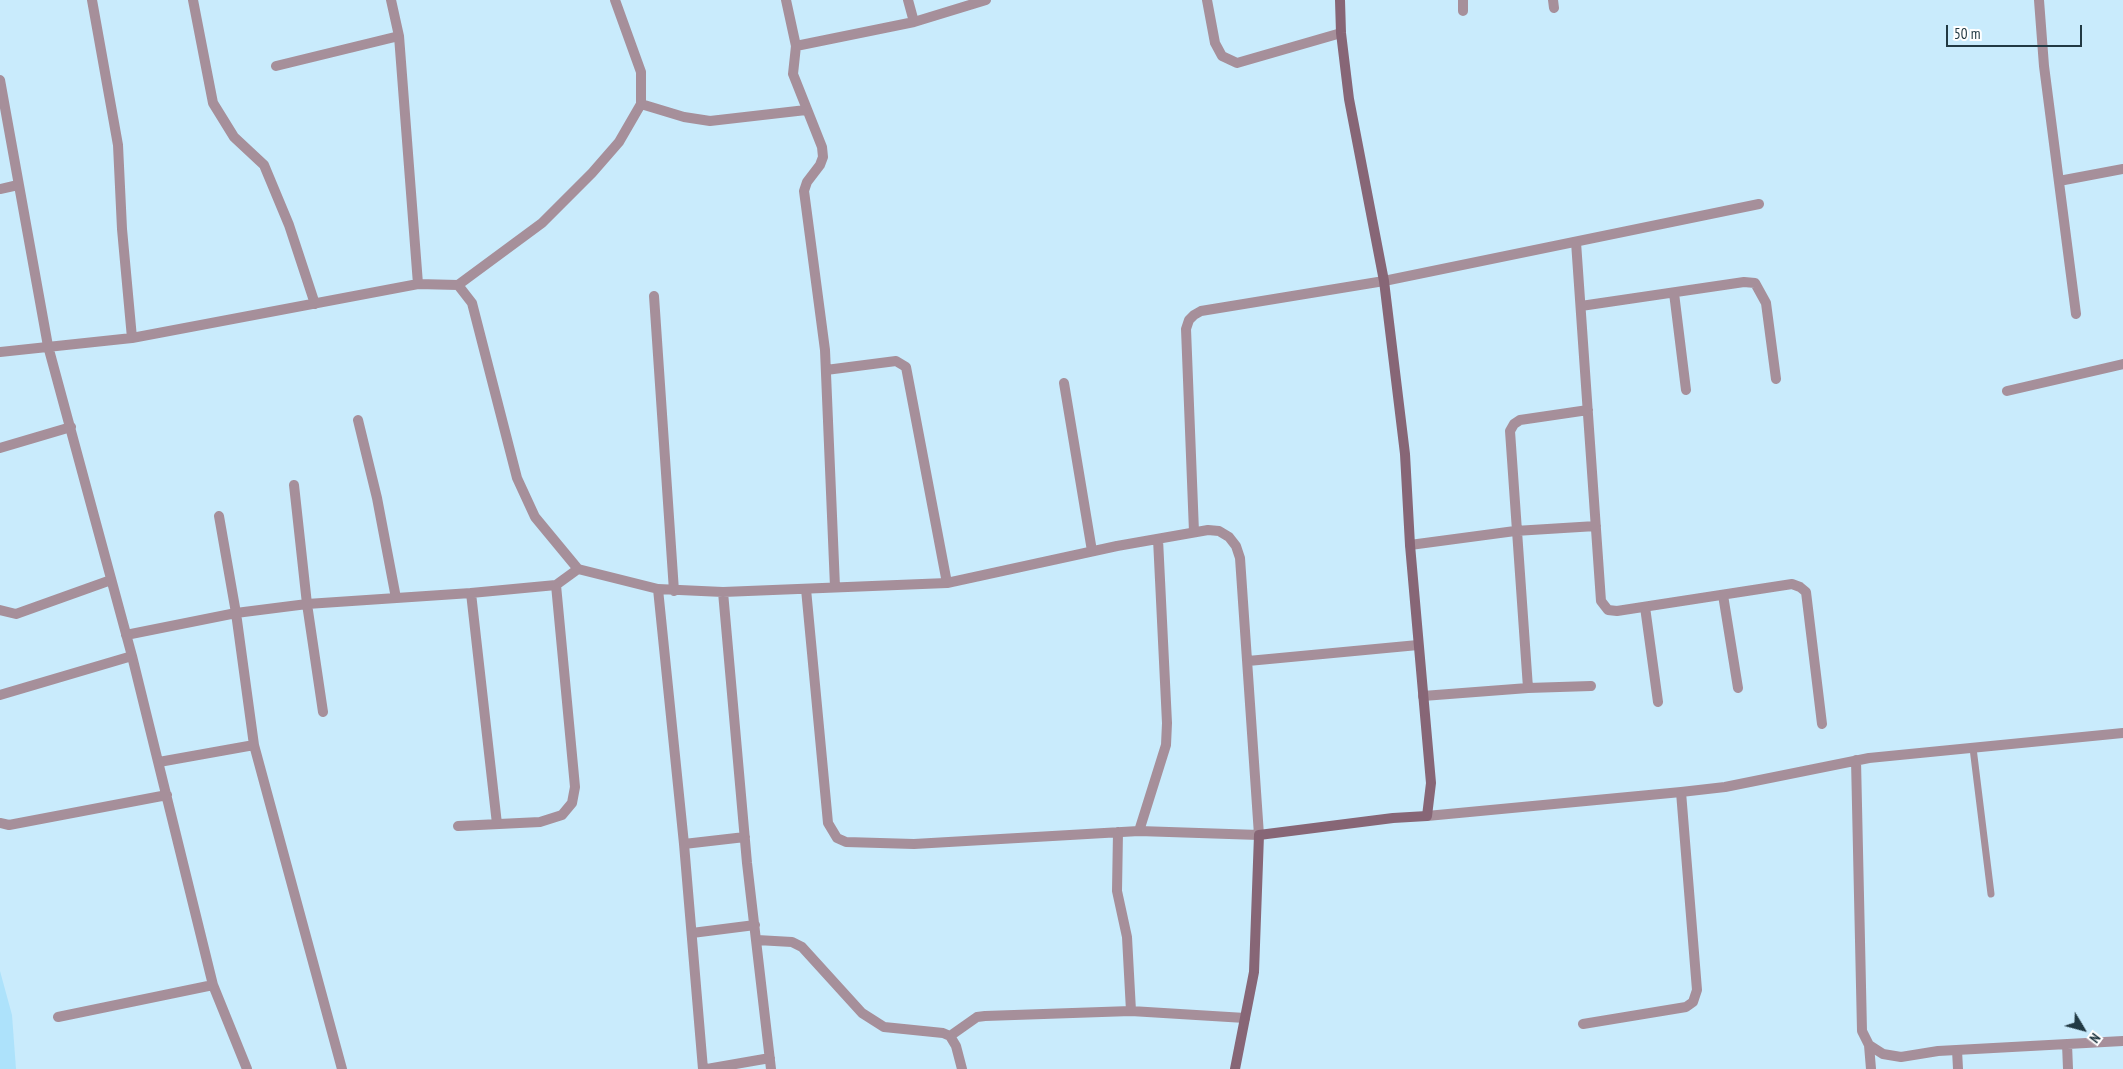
<!DOCTYPE html>
<style>
body{margin:0}
#map{position:relative;width:2123px;height:1069px;overflow:hidden;background:#c9ebfc;font-family:"PT Sans Narrow",sans-serif}
canvas{display:block}
.north{position:absolute;left:2058px;top:1004px;width:50px;height:50px;-webkit-text-stroke:4px #fff;paint-order:stroke;rotate:127deg;font-size:14px;font-weight:700;line-height:20px;text-align:center;color:#213943}
.north::after{content:'';display:block;margin:auto;width:18px;height:22px;background:#213943;clip-path:polygon(50% 0,100% 100%,50% 72%,0 100%)}
.scale{position:absolute;left:1946px;top:25px;width:136px;height:22px;box-sizing:border-box;border:2px solid #213943;border-top:0;padding-left:6px;font-size:15px;line-height:18px;white-space:nowrap;color:#213943;-webkit-text-stroke:4px #fff;paint-order:stroke}
</style>
<div id="map">
<canvas width="2123" height="1069"></canvas>
<div class="north">N</div>
<div class="scale">50 m</div>
</div>
<script>
const context = document.querySelector('canvas').getContext('2d');
context.lineJoin = 'round';
function paint(path, color) { context.fillStyle = color; context.fill(path, 'evenodd'); }
const toPath = rows => new Path2D(rows.map(r => 'M' + r).join(''));
function strokePath(path, color, width, dash) { context.strokeStyle = color; context.lineWidth = width; context.lineCap = dash ? 'butt' : 'round'; context.setLineDash(dash || []); context.stroke(path); }
paint(toPath([
 [0,971,12,1015,16,1069,0,1069]
]), '#ade2fb');
strokePath(toPath([
 [1973,748,1991,894]
]), '#a68f9a', 7);
strokePath(toPath([
 [92,0,118,145,122,229,132,338],
 [193,0,213,103,234,137,264,165,289,225,315,304],
 [391,0,399,36,418,284],
 [786,0,796,46,914,22,986,0],
 [908,0,914,22],
 [1207,0,1215,43,1222,56,1237,63,1341,33],
 [1463,0,1463,11],
 [1553,0,1554,8],
 [2039,0,2044,66,2076,314],
 [796,46,793,74,822,147,823,157,820,165,807,182,804,191,825,350,835,587],
 [276,66,399,36],
 [0,80,48,346,132,656,213,985,247,1069],
 [641,104,684,117,710,121,806,110],
 [2059,181,2123,169],
 [0,189,18,185],
 [1576,242,1601,601,1608,610,1617,611,1792,584,1800,587,1806,592,1822,724],
 [458,285,542,223,592,173,619,142,641,104,641,72,615,0],
 [1674,293,1686,390],
 [654,296,674,591],
 [1581,306,1744,282,1755,283,1766,303,1776,379],
 [0,352,132,338,418,284,458,285,472,303,517,478,535,517,578,569,658,589,723,592,947,583,1117,546,1208,530,1219,531,1229,537,1236,546,1240,558,1259,835,1139,831,914,844,846,842,837,838,828,823,806,589],
 [826,370,896,361,906,367,947,583],
 [1064,383,1092,551],
 [2007,391,2123,364],
 [358,420,377,498,396,598],
 [0,448,71,427],
 [294,485,307,604,323,712],
 [219,516,236,613,254,745,342,1069],
 [1194,532,1186,329,1189,320,1194,315,1201,311,1384,281,1759,204],
 [1410,545,1515,531,1596,526],
 [658,589,684,844,703,1069],
 [723,592,747,863,771,1069],
 [471,593,497,824],
 [1723,595,1738,688],
 [1645,607,1658,702],
 [0,610,16,614,111,580],
 [126,635,236,613,307,604,471,593,556,585],
 [1248,661,1418,645],
 [1528,688,1510,431,1514,424,1520,420,1588,410],
 [0,695,132,656],
 [1423,696,1528,688,1591,686],
 [1856,760,1862,1031,1869,1045,1883,1054,1901,1057,1938,1051,2123,1041],
 [159,762,254,745],
 [1427,816,1681,792,1725,787,1869,758,2123,733],
 [0,823,9,825,167,795],
 [458,826,540,822,562,815,572,803,575,787,556,585,578,569],
 [1139,831,1166,745,1167,723,1158,539],
 [1118,832,1117,891,1127,937,1131,1011],
 [684,844,745,837],
 [692,933,755,925],
 [757,940,792,942,802,947,862,1013,884,1027,943,1033,950,1036,956,1046,962,1069],
 [58,1017,213,985],
 [1583,1024,1686,1007,1693,1002,1697,990,1681,792],
 [950,1036,977,1017,985,1016,1131,1011,1245,1018],
 [2067,1044,2068,1069],
 [1869,1045,1871,1069],
 [1957,1050,1958,1069],
 [707,1069,770,1058]
]), '#a68f9a', 10);
strokePath(toPath([
 [1235,1069,1254,972,1259,835,1393,818,1427,816,1431,783,1410,545,1405,454,1384,281,1349,99,1341,33,1340,0]
]), '#876676', 10);
</script>
